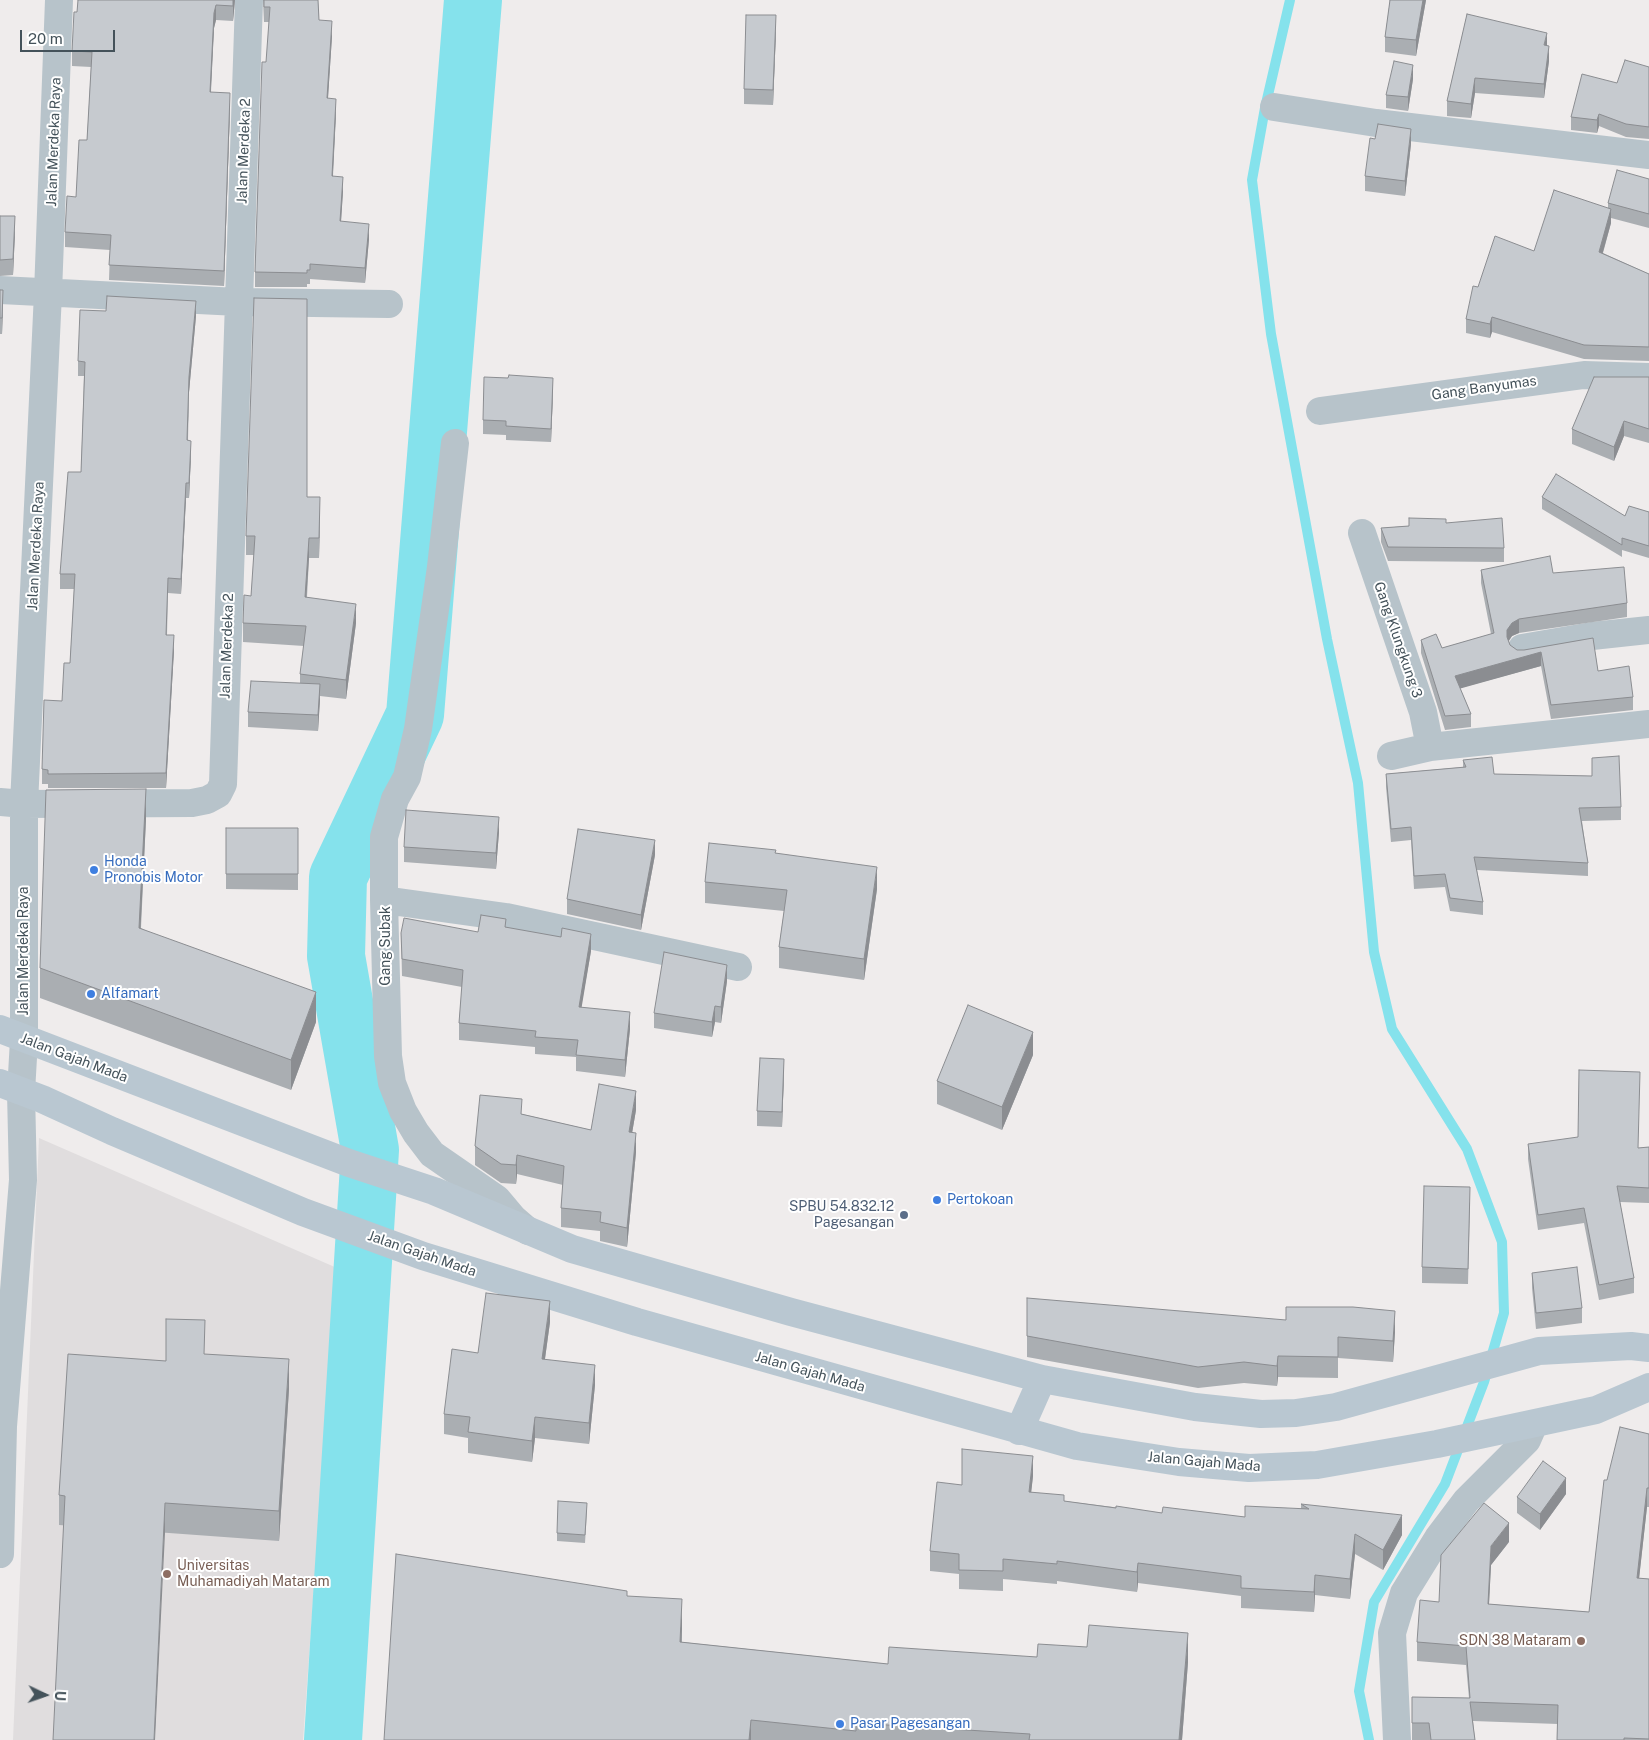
<!DOCTYPE html>
<style>
body{margin:0}
#map{position:relative;width:1649px;height:1740px;overflow:hidden;background:#efecec;font-family:"Public Sans",sans-serif}
canvas{display:block}
.north{position:absolute;left:20px;top:1670px;width:50px;height:50px;-webkit-text-stroke:4px #fff;paint-order:stroke;rotate:93deg;font-size:14px;font-weight:700;line-height:20px;text-align:center;color:#44525a}
.north::after{content:'';display:block;margin:auto;width:18px;height:22px;background:#44525a;clip-path:polygon(50% 0,100% 100%,50% 72%,0 100%)}
.scale{position:absolute;left:20px;top:30px;width:95px;height:22px;box-sizing:border-box;border:2px solid #44525a;border-top:0;padding-left:6px;font-size:15px;line-height:18px;white-space:nowrap;color:#44525a;-webkit-text-stroke:4px #fff;paint-order:stroke}
</style>
<div id="map">
<canvas width="1649" height="1740"></canvas>
<div class="north">U</div>
<div class="scale">20 m</div>
</div>
<script>
const context = document.querySelector('canvas').getContext('2d');
context.lineJoin = 'round';
function paint(path, color) { context.fillStyle = color; context.fill(path, 'evenodd'); }
const toPath = rows => new Path2D(rows.map(r => 'M' + r).join(''));
function strokePath(path, color, width, dash) { context.strokeStyle = color; context.lineWidth = width; context.lineCap = dash ? 'butt' : 'round'; context.setLineDash(dash || []); context.stroke(path); }
function drawText(font, color, halo, rows, align = 'center') {
  context.font = font + ' "Public Sans",sans-serif'; context.lineWidth = 4; context.setLineDash([]); context.textBaseline = 'middle'; context.strokeStyle = halo; context.fillStyle = color; for (const [text, x, y, turn = 0] of rows) {
    context.save(); context.translate(x, y); context.rotate((+turn || 0) * Math.PI / 180); context.textAlign = isNaN(turn) ? turn : align; if (halo) context.strokeText(text, 0, 0); context.fillText(text, 0, 0); context.restore();
  }
}
paint(toPath([
 [39,1138,337,1268,303,1740,13,1740]
]), '#e0ddde');
strokePath(toPath([
 [1290,0,1265,108,1252,180,1271,334,1327,639,1358,783,1374,952,1392,1029,1467,1149,1502,1242,1504,1313,1484,1382,1445,1484,1374,1602,1359,1691,1369,1740]
]), '#85e2ec', 10);
strokePath(toPath([
 [333,1740,370,1150,336,956,338,877,415,715,473,0]
]), '#85e2ec', 58);
strokePath(toPath([
 [1274,107,1376,123,1649,155],
 [0,290,238,302,389,304],
 [1320,411,1584,375,1649,377],
 [1362,533,1423,712,1430,747],
 [1522,648,1592,636,1649,630],
 [1391,756,1430,747,1649,724],
 [0,802,24,804,192,803,207,800,218,794,223,784,249,0],
 [384,900,384,837,395,799,407,777,418,729,441,567,455,443],
 [528,1231,513,1218,497,1199,432,1154,416,1133,403,1111,392,1083,388,1056,384,900,506,917,738,967],
 [0,1554,3,1426,23,1180,21,1092,24,1040,24,804,48,293,59,0],
 [1397,1740,1392,1633,1404,1593,1438,1538,1466,1501,1527,1440,1534,1424]
]), '#b7c3ca', 28);
strokePath(toPath([
 [0,1029,349,1163,434,1191,572,1249,791,1312,1042,1379,1195,1407,1261,1414,1296,1413,1336,1407,1539,1351,1631,1346,1649,1348],
 [0,1083,42,1099,112,1131,303,1212,423,1256,637,1322,1077,1446,1179,1462,1249,1468,1317,1465,1437,1444,1596,1410,1649,1387],
 [1019,1431,1042,1379]
]), '#b9c7d1', 28);
paint(toPath([
 [235,0,233,21,216,20,214,28,211,92,230,108,224,286,109,280,110,250,65,247,65,232,76,197,87,140,91,67,72,66,72,51,77,12],
 [263,0,318,0,319,20,332,36,328,98,336,113,333,176,343,191,341,222,369,239,365,283,310,279,310,284,307,284,307,287,255,287,255,272,269,22,264,22],
 [1390,0,1426,0,1416,56,1385,52,1385,37],
 [1467,14,1547,46,1549,61,1544,98,1475,93,1471,118,1447,116,1447,101],
 [776,31,773,105,744,104,744,89],
 [1649,67,1649,139,1626,137,1599,126,1597,133,1571,130,1571,117,1617,83],
 [1413,79,1408,111,1386,108,1386,95],
 [1411,144,1405,196,1365,191,1365,176],
 [1649,179,1649,228,1611,218,1611,223,1603,253,1649,274,1649,361,1584,359,1492,332,1490,338,1466,333,1466,319,1478,287,1534,251,1608,208,1608,203],
 [0,216,15,232,13,275,0,276],
 [0,290,3,306,2,334,0,334],
 [196,316,189,392,188,440,191,455,189,498,186,498,181,594,168,593,167,635,174,650,166,788,48,788,48,784,42,784,42,769,62,701,70,663,74,589,60,589,60,574,81,472,84,376,78,376,78,361],
 [1649,377,1649,443,1624,436,1614,461,1572,444,1572,429],
 [553,392,551,442,506,440,506,435,483,434,483,420],
 [307,497,320,516,319,558,309,558,307,597,356,623,346,699,320,696,318,731,248,727,248,712,300,683,300,674,304,646,243,642,243,623,251,596,254,555,246,555,246,536],
 [1542,497,1625,516,1649,512,1649,558,1622,550,1622,557,1542,509],
 [1446,523,1504,548,1504,562,1388,561,1381,542,1381,528],
 [1481,570,1553,573,1627,603,1627,617,1519,633,1512,636,1509,641,1510,645,1517,650,1524,650,1593,638,1598,671,1633,697,1633,710,1551,719,1541,666,1460,688,1471,714,1471,727,1445,730,1421,653,1421,640,1442,648,1491,634,1481,583],
 [1592,758,1621,807,1621,820,1582,821,1588,863,1588,876,1477,870,1483,902,1483,915,1450,911,1445,887,1414,889,1411,840,1391,842,1386,787,1386,774,1463,767,1463,760,1494,774,1592,776],
 [146,819,141,928,316,1022,291,1090,40,998,40,968],
 [226,828,298,828,298,890,226,889],
 [499,832,496,869,404,862,404,847],
 [776,853,877,889,864,980,779,968,779,947,784,911,705,903,705,882],
 [655,855,641,930,567,914,567,899],
 [506,927,591,951,581,1007,630,1029,625,1077,576,1071,576,1057,535,1054,535,1047,459,1040,459,1023,462,987,402,976,401,933,478,932],
 [727,981,721,1023,715,1022,712,1037,654,1028,654,1013],
 [1033,1055,1002,1130,937,1104,937,1081],
 [784,1074,782,1127,757,1126,757,1111],
 [636,1110,632,1133,636,1152,627,1247,600,1241,600,1231,561,1227,561,1208,563,1185,517,1174,516,1184,501,1183,475,1165,475,1146,522,1114,591,1130],
 [1528,1144,1638,1148,1649,1147,1649,1203,1620,1202,1634,1278,1634,1293,1599,1300,1584,1223,1538,1230,1528,1159],
 [1470,1202,1468,1284,1422,1283,1422,1267],
 [1532,1273,1582,1308,1582,1323,1536,1329,1532,1288],
 [550,1322,545,1359,595,1385,589,1444,535,1438,532,1462,468,1453,468,1438,444,1434,444,1414,478,1353],
 [1395,1332,1393,1362,1338,1358,1338,1378,1278,1377,1277,1386,1244,1383,1198,1388,1027,1357,1027,1336],
 [205,1354,289,1389,279,1541,59,1525,59,1495,166,1361],
 [1649,1434,1649,1507,1647,1507,1639,1578,1649,1579,1649,1740,1557,1740,1558,1724,1473,1721,1475,1740,1412,1740,1412,1697,1469,1698,1466,1665,1417,1661,1417,1642,1439,1602,1509,1542,1491,1565,1489,1604,1589,1612,1607,1480],
 [1033,1476,1031,1492,1064,1501,1162,1513,1245,1517,1301,1509,1301,1504,1402,1535,1383,1570,1355,1554,1350,1599,1315,1595,1314,1612,1241,1608,1241,1596,1138,1583,1137,1592,1057,1581,1057,1584,1003,1579,1003,1591,959,1589,959,1574,930,1571,930,1551,962,1485],
 [1566,1494,1540,1530,1517,1513,1517,1497],
 [587,1510,585,1543,557,1541,557,1533],
 [627,1596,682,1628,682,1642,888,1664,1037,1657,1188,1662,1182,1740,384,1740]
]), '#aaaeb2');
paint(toPath([
 [233,0,235,0,233,21],
 [1423,0,1426,0,1416,56,1416,40],
 [216,5,216,20,214,28,210,107,210,92,214,13],
 [776,15,776,31,773,105,773,90],
 [332,21,332,36,327,113,327,98],
 [1547,33,1547,47,1544,45],
 [1549,46,1549,61,1544,98,1544,84],
 [1413,65,1413,79,1408,111,1408,97],
 [1475,78,1475,93,1471,118,1471,104],
 [230,93,230,108,224,286,224,271],
 [336,99,336,113,332,191,332,176],
 [1599,114,1599,126,1597,133,1597,120],
 [1411,129,1411,144,1405,196,1405,181],
 [343,177,343,191,340,236,340,221],
 [1611,209,1611,223,1599,266,1599,252],
 [15,216,15,232,13,275,13,259],
 [369,224,369,239,365,283,365,268],
 [3,290,3,306,2,334,2,318],
 [196,301,196,316,189,392,187,455,189,377],
 [1492,317,1492,332,1490,338,1490,324],
 [553,378,553,392,551,442,551,429],
 [1624,421,1624,436,1614,461,1614,447],
 [191,441,191,455,189,498,189,483],
 [186,483,186,498,181,594,181,579],
 [320,497,320,516,319,558,319,538],
 [309,538,309,558,305,616,305,597],
 [356,604,356,623,346,699,346,680],
 [1519,619,1519,633,1512,636,1507,643,1507,630,1512,623],
 [174,635,174,650,166,788,166,773],
 [1541,652,1541,666,1455,690,1455,676],
 [320,684,320,700,318,731,318,715],
 [146,789,146,819,139,958,139,928],
 [499,817,499,832,496,869,496,853],
 [655,840,655,855,641,930,641,915],
 [877,867,877,889,864,980,864,959],
 [591,934,591,951,579,1023,579,1007],
 [727,965,727,981,721,1023,721,1007],
 [316,992,316,1022,291,1090,291,1060],
 [715,1006,715,1022,712,1037,712,1022],
 [630,1012,630,1029,625,1077,625,1060],
 [1033,1032,1033,1055,1002,1130,1002,1107],
 [784,1059,784,1074,782,1127,782,1112],
 [636,1091,636,1110,629,1151,629,1132],
 [636,1133,636,1152,627,1247,627,1228],
 [517,1155,517,1174,516,1184,516,1165],
 [550,1301,550,1322,542,1380,542,1359],
 [1395,1311,1395,1332,1393,1362,1393,1341],
 [1278,1356,1278,1377,1277,1386,1277,1366],
 [289,1359,289,1389,279,1541,279,1511],
 [595,1365,595,1385,589,1444,589,1423],
 [535,1417,535,1438,532,1462,532,1441],
 [1033,1456,1033,1476,1029,1512,1029,1492],
 [1566,1478,1566,1494,1540,1530,1540,1514],
 [1647,1488,1647,1507,1637,1597,1637,1578],
 [165,1503,165,1533,155,1740,154,1740],
 [1402,1515,1402,1535,1383,1570,1383,1550],
 [1509,1523,1509,1542,1491,1565,1488,1623,1488,1604,1491,1546],
 [1355,1534,1355,1554,1350,1599,1350,1579],
 [1138,1563,1138,1583,1137,1592,1137,1572],
 [1315,1575,1315,1595,1314,1612,1314,1592],
 [682,1599,682,1628,680,1670,680,1642],
 [1188,1633,1188,1662,1182,1740,1179,1740],
 [751,1720,751,1740,749,1740]
]), '#8b8d91');
const building = toPath([
 [78,0,233,0,233,6,216,5,214,13,210,92,230,93,224,271,109,265,111,235,65,232,67,196,76,197,79,140,87,140,92,52,72,51,74,12,77,12,78,0],
 [264,0,318,0,319,20,332,21,327,98,336,99,332,176,343,177,340,221,369,224,365,268,310,264,310,270,307,270,307,273,255,272,262,62,266,62,270,7,264,7,264,0],
 [1390,0,1423,0,1416,40,1385,37,1390,0],
 [1467,14,1547,33,1544,45,1549,46,1544,84,1475,78,1471,104,1447,101,1467,14],
 [746,15,776,15,773,90,744,89,746,15],
 [1625,60,1649,67,1649,127,1626,124,1599,114,1597,120,1571,117,1582,74,1617,83,1625,60],
 [1394,61,1413,65,1408,97,1386,95,1394,61],
 [1378,124,1411,129,1405,181,1365,176,1370,138,1375,139,1378,124],
 [1617,170,1649,179,1649,214,1608,203,1617,170],
 [1554,190,1611,209,1599,252,1649,274,1649,347,1584,345,1492,317,1490,324,1466,319,1473,286,1478,287,1495,236,1534,251,1554,190],
 [0,216,15,216,13,259,0,260,0,216],
 [0,290,3,290,2,318,0,318,0,290],
 [107,296,196,301,189,377,187,440,191,441,189,483,186,483,181,579,168,578,166,635,174,635,166,773,48,774,48,770,42,769,44,700,62,701,64,663,70,663,75,574,60,574,68,472,81,472,85,362,78,361,80,310,106,311,107,296],
 [254,298,307,299,307,497,320,497,319,538,309,538,305,597,356,604,346,680,300,674,306,626,243,623,244,595,251,596,255,536,246,536,254,298],
 [509,375,553,378,551,429,506,426,506,421,483,420,484,377,508,378,509,375],
 [1594,377,1649,377,1649,429,1624,421,1614,447,1572,429,1594,377],
 [1556,474,1625,516,1629,506,1649,512,1649,546,1622,538,1622,545,1542,497,1556,474],
 [1409,518,1446,519,1446,523,1502,518,1504,548,1388,547,1381,528,1409,526,1409,518],
 [1550,556,1553,573,1624,567,1627,603,1519,619,1512,623,1507,630,1507,637,1510,645,1517,650,1524,650,1593,638,1598,671,1629,666,1633,697,1551,705,1541,652,1455,676,1471,714,1445,716,1421,640,1436,634,1442,648,1494,633,1481,570,1550,556],
 [251,681,320,684,318,715,248,712,251,681],
 [1619,756,1621,807,1579,808,1588,863,1474,857,1483,902,1450,898,1445,874,1414,876,1411,827,1391,829,1386,774,1466,767,1463,760,1492,757,1494,774,1592,776,1592,758,1619,756],
 [146,789,139,928,316,992,291,1060,40,968,46,790,146,789],
 [406,810,499,817,496,853,404,847,406,810],
 [226,828,298,828,298,874,226,874,226,828],
 [578,829,655,840,641,915,567,899,578,829],
 [709,843,776,850,775,853,877,867,864,959,779,947,787,890,705,882,709,843],
 [481,915,506,919,505,927,561,937,562,928,591,934,579,1007,630,1012,625,1060,576,1055,578,1040,535,1037,536,1031,459,1023,463,970,402,959,401,933,404,918,478,932,481,915],
 [664,952,727,965,721,1007,715,1006,712,1022,654,1013,664,952],
 [968,1005,1033,1032,1002,1107,937,1081,968,1005],
 [760,1058,784,1059,782,1112,757,1111,760,1058],
 [1579,1070,1640,1072,1638,1148,1649,1147,1649,1188,1617,1186,1634,1278,1599,1285,1584,1208,1538,1215,1528,1144,1578,1137,1579,1070],
 [599,1084,636,1091,629,1132,636,1133,627,1228,600,1222,601,1212,561,1208,564,1166,517,1155,516,1165,501,1164,475,1146,480,1095,522,1099,521,1114,591,1130,599,1084],
 [1424,1186,1470,1187,1468,1269,1422,1267,1424,1186],
 [1577,1267,1582,1308,1536,1313,1532,1273,1577,1267],
 [486,1293,550,1301,542,1359,595,1365,589,1423,535,1417,532,1441,468,1432,470,1417,444,1414,452,1349,478,1353,486,1293],
 [1027,1298,1286,1320,1286,1307,1353,1307,1395,1311,1393,1341,1338,1337,1338,1357,1278,1356,1277,1366,1244,1362,1198,1367,1027,1336,1027,1298],
 [166,1319,205,1320,204,1354,289,1359,279,1511,165,1503,154,1740,53,1740,65,1496,59,1495,68,1354,166,1361,166,1319],
 [1620,1427,1649,1434,1649,1488,1647,1488,1637,1578,1649,1579,1649,1739,1624,1738,1624,1740,1557,1740,1558,1705,1470,1702,1475,1740,1431,1740,1429,1723,1412,1723,1412,1697,1470,1698,1466,1646,1417,1642,1420,1600,1439,1602,1441,1555,1484,1503,1509,1523,1491,1546,1488,1604,1589,1612,1604,1480,1607,1480,1620,1427],
 [962,1449,1033,1456,1029,1492,1064,1495,1064,1501,1116,1508,1116,1506,1162,1513,1163,1507,1245,1517,1245,1506,1309,1509,1301,1504,1402,1515,1383,1550,1355,1534,1350,1579,1315,1575,1314,1592,1241,1588,1241,1576,1138,1563,1137,1572,1057,1561,1057,1564,1003,1559,1003,1571,959,1570,959,1554,930,1551,937,1482,962,1485,962,1449],
 [1543,1461,1566,1478,1540,1514,1517,1497,1543,1461],
 [558,1501,587,1503,585,1535,557,1533,558,1501],
 [396,1554,627,1591,627,1596,682,1599,680,1642,888,1664,889,1647,1037,1657,1038,1644,1087,1647,1089,1625,1188,1633,1179,1740,1029,1740,1030,1734,856,1723,856,1731,751,1720,749,1740,384,1740,396,1554]
]);
paint(building, '#c6cacf');
strokePath(building, '#8b8d91', 1);
for (const [x, y, r, color] of [
 [94,870,5,"#3f7fe0"],
 [91,994,5,"#3f7fe0"],
 [937,1200,5,"#3f7fe0"],
 [904,1215,5,"#5c6f8a"],
 [167,1574,5,"#8d6e63"],
 [1581,1641,5,"#8d6e63"],
 [840,1724,5,"#3f7fe0"]
]) { const dot = new Path2D(); dot.arc(x, y, r, 0, 2 * Math.PI); context.fillStyle = color; context.fill(dot); strokePath(dot, '#fff', 2); }
drawText('14px', '#44525a', '#fff', [
 ["Jalan Merdeka Raya",54,142,-88],
 ["Jalan Merdeka 2",244,151,-88],
 ["Gang Banyumas",1484,388,-8],
 ["Jalan Merdeka Raya",36,546,-87],
 ["Gang Klungkung 3",1398,640,71],
 ["Jalan Merdeka 2",227,646,-88],
 ["Gang Subak",386,946,-90],
 ["Jalan Merdeka Raya",24,951,-90],
 ["Jalan Gajah Mada",74,1058,21],
 ["Jalan Gajah Mada",422,1254,19],
 ["Jalan Gajah Mada",810,1372,16],
 ["Jalan Gajah Mada",1204,1462,5]
]);
drawText('14px', '#366cbe', '#fff', [
 ["Honda",104,862],
 ["Pronobis Motor",104,878],
 ["Alfamart",101,994],
 ["Pertokoan",947,1200],
 ["Pasar Pagesangan",850,1724]
], 'left');
drawText('14px', '#4e5e75', '#fff', [
 ["SPBU 54.832.12",894,1207],
 ["Pagesangan",894,1223]
], 'right');
drawText('14px', '#785e54', '#fff', [
 ["Universitas",177,1566],
 ["Muhamadiyah Mataram",177,1582],
 ["SDN 38 Mataram",1571,1641,"right"]
], 'left');
</script>
